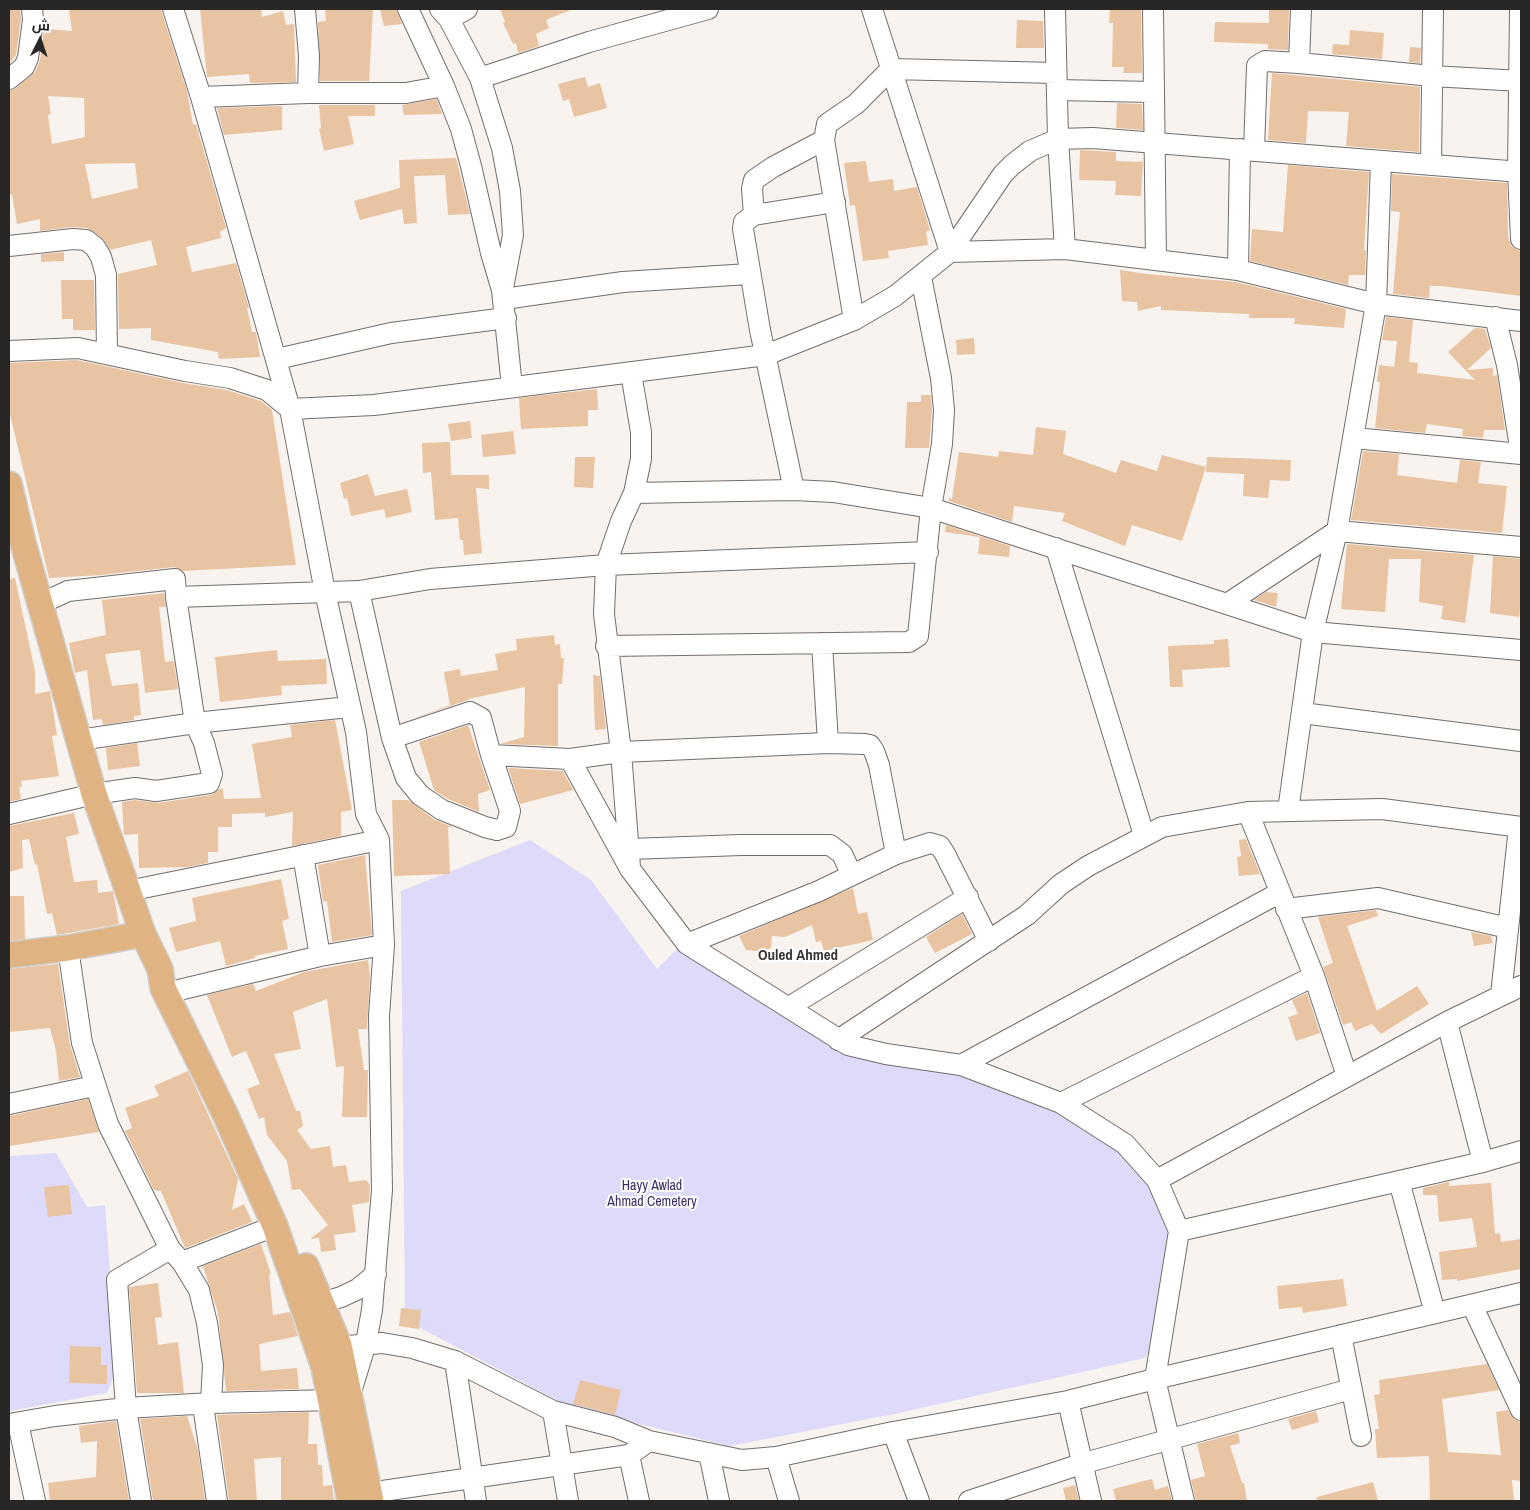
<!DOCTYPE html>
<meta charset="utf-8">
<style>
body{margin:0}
#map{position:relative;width:1530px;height:1510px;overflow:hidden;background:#f8f3ee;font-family:"Archivo Narrow",Cairo,sans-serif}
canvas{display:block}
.frame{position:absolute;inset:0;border:10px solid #292725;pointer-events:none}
.north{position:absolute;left:15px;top:15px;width:50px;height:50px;-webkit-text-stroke:4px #fff;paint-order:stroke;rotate:4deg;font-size:14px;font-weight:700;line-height:20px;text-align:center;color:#292725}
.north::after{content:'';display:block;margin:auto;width:18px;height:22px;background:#292725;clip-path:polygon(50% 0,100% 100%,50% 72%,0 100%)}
</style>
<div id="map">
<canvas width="1530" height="1510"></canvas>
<div class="frame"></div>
<div class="north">ش</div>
</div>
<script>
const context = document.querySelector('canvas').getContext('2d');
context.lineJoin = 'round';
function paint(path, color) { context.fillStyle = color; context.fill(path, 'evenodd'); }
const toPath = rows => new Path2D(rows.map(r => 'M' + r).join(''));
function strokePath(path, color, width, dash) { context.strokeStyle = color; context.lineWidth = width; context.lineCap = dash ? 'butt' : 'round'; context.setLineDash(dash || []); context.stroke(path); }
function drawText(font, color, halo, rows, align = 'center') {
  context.font = font + ' "Archivo Narrow",sans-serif'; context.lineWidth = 4; context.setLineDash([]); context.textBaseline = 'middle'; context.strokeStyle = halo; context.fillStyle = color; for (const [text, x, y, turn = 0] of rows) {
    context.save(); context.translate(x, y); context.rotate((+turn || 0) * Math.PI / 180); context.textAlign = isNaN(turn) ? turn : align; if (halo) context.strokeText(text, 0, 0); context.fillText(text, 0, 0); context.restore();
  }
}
paint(toPath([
 [530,840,591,880,657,969,681,945,848,1050,961,1068,1136,1146,1186,1216,1161,1332,1145,1358,899,1413,730,1446,570,1407,405,1320,401,891],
 [56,1153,87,1207,105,1205,117,1368,107,1393,9,1411,9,1156]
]), '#dedaf9');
paint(toPath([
 [9,9,20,9,21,20,16,55,9,64],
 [69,9,161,10,187,91,193,125,196,124,226,228,220,232,221,238,186,247,192,272,236,263,249,308,247,308,252,332,256,332,260,357,219,359,218,352,151,340,151,328,119,329,118,274,157,265,151,240,110,250,102,238,87,228,72,227,40,231,40,219,17,224,12,194,9,195,9,91,16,88,35,72,40,60,44,29,72,31],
 [48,96,84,98,85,137,52,144,48,115,51,114],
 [135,163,138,188,92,199,85,164],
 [200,9,261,9,262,17,283,11,286,25,294,24,296,82,250,83,249,74,207,77],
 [325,9,373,9,369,81,320,81,318,22,326,21],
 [380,9,396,9,402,24,384,26],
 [500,9,573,9,546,20,549,28,536,34,539,46,518,53,516,43,513,44,503,23,505,22],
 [1110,9,1141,9,1142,73,1123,73,1124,67,1112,67,1113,23,1109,23],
 [1269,9,1289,9,1288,50,1268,49,1268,44,1214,42,1215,22,1269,23],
 [1017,20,1043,21,1044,48,1016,48],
 [1350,30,1384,33,1382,59,1332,54,1333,44,1349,45],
 [1410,47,1421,48,1420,63,1409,62],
 [1272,73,1420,87,1419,152,1346,146,1349,112,1308,111,1306,143,1268,140],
 [585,77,588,87,600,83,607,108,574,117,569,99,563,101,558,84],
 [437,99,442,114,404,115,402,105],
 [1117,103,1142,104,1143,130,1116,128],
 [319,105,375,105,375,116,348,116,354,144,324,151,319,129,321,128],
 [282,106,282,130,224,135,217,108],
 [1080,150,1116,152,1116,161,1143,162,1141,196,1115,195,1116,181,1079,180],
 [456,158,470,214,448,215,445,175,414,176,417,223,404,224,402,209,360,220,354,201,400,188,399,160],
 [866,161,869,182,893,179,894,191,917,187,930,230,926,232,928,245,888,251,889,258,863,261,855,205,850,206,844,163],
 [1288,165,1369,172,1364,250,1366,250,1365,275,1349,275,1348,285,1250,261,1252,229,1283,232],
 [1392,174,1507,183,1508,237,1511,246,1521,251,1521,296,1441,286,1430,286,1429,298,1393,294,1400,212,1391,211],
 [64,252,64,261,41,262,41,254],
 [1120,270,1147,274,1236,282,1346,309,1344,328,1294,324,1295,318,1249,318,1249,314,1161,310,1161,306,1138,311,1137,302,1122,301],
 [61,280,94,280,95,330,73,330,73,319,62,319],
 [1386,317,1413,320,1409,362,1418,363,1417,373,1475,380,1448,352,1475,328,1485,329,1491,348,1467,370,1493,368,1493,376,1497,375,1505,430,1484,430,1483,438,1462,436,1463,429,1427,424,1425,433,1375,428,1380,382,1377,382,1379,365,1394,367,1397,341,1382,340],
 [974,338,975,354,957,355,956,340],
 [77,360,183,383,227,390,261,401,272,410,296,565,183,571,174,567,101,575,49,578,9,410,9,363],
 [597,389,598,410,588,410,588,426,521,429,519,398],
 [921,395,931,395,932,410,929,448,905,448,907,402,921,402],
 [470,421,472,438,451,441,448,424],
 [1036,427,1066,431,1063,454,1116,473,1121,460,1157,471,1162,455,1206,467,1182,541,1132,525,1125,546,1062,521,1065,513,1014,506,1012,522,949,501,949,498,952,499,959,452,998,457,999,451,1033,455],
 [513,431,516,454,483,457,481,435],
 [450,442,451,475,489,475,489,489,476,488,482,553,464,555,463,540,460,540,458,518,435,520,431,472,423,473,422,443],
 [1363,451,1399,454,1397,475,1457,483,1460,460,1481,462,1478,483,1507,486,1502,533,1351,520],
 [575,457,595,457,593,488,574,487],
 [1207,457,1291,460,1290,481,1270,480,1268,498,1243,496,1244,474,1206,472],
 [368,474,375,496,407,489,412,512,386,518,384,509,351,516,347,498,344,499,340,483],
 [946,525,1010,546,1009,557,978,554,980,537,945,532],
 [1347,544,1474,555,1465,623,1441,619,1443,606,1419,602,1421,559,1389,559,1385,612,1341,609],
 [1493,556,1521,559,1521,599,1519,617,1490,613],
 [15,578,35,671,35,694,50,691,57,735,52,736,59,776,21,781,22,787,19,787,21,799,9,802,9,579],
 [1266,592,1278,593,1276,607,1254,600],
 [164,593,166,607,159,607,165,662,174,661,178,689,145,693,140,650,105,654,112,686,138,683,141,715,134,716,134,720,103,725,102,719,93,720,87,670,75,673,69,643,106,635,102,600],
 [554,635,555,645,560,644,561,658,564,658,562,684,558,684,558,746,500,744,524,737,525,687,468,699,468,700,412,719,450,705,444,672,460,669,461,676,498,670,495,654,517,650,516,639],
 [1228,639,1230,667,1182,670,1183,687,1170,687,1168,646,1214,644,1214,640],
 [277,650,278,661,326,659,327,684,281,686,282,695,220,702,215,657],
 [593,675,600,676,606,729,595,730],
 [335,720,352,810,341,812,341,836,292,846,293,812,265,817,265,813,232,814,232,827,218,827,218,852,208,852,208,863,187,867,139,868,138,834,124,835,122,802,135,800,158,803,211,795,219,789,223,789,224,799,261,798,252,744,292,737,290,725],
 [468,725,490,790,478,794,479,812,448,799,434,790,419,742],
 [137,743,140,766,108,770,106,748],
 [508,768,563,771,573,790,520,804],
 [392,800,408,800,435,820,453,827,448,827,450,874,394,876],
 [74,813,79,834,66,837,74,882,97,880,98,893,113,891,119,924,57,935,52,913,47,914,37,864,35,865,29,839,22,840,23,868,9,872,9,826],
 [1246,839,1260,874,1239,876,1237,857,1241,856,1239,840],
 [365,855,372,935,332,942,327,901,323,902,318,865],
 [281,879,289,919,282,921,288,949,254,956,255,958,226,966,220,941,176,952,169,928,196,921,192,898],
 [853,888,858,914,867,912,873,940,824,951,821,941,816,942,812,925,785,937,772,936,771,948,763,952,746,950,739,936],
 [9,896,24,896,25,939,9,941],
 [1376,910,1378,916,1347,926,1377,1011,1417,986,1429,1004,1381,1034,1372,1024,1355,1031,1351,1022,1343,1025,1323,967,1333,963,1318,917],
 [962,914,972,934,935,953,926,937],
 [1471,932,1491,936,1493,943,1474,946],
 [368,960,370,976,367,1029,358,1029,364,1070,368,1070,367,1117,342,1117,344,1066,336,1067,327,999,293,1012,301,1049,274,1054,296,1111,300,1111,303,1126,297,1130,311,1149,330,1146,333,1167,346,1165,349,1182,366,1180,370,1185,369,1202,352,1205,356,1232,334,1235,336,1250,321,1252,319,1238,310,1239,328,1225,300,1189,292,1190,287,1161,267,1135,264,1117,259,1119,247,1089,260,1084,246,1051,232,1057,207,995,253,984,256,991,304,972],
 [58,964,70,1045,80,1077,59,1081,56,1051,50,1028,9,1032,9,969],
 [1307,993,1320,1033,1296,1041,1288,1017,1298,1014,1292,1000],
 [188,1071,238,1179,232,1210,244,1204,252,1222,185,1248,161,1191,154,1190,125,1131,132,1128,125,1108,159,1096,154,1086],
 [88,1099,99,1132,9,1146,9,1116],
 [1449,1182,1449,1186,1491,1183,1495,1234,1500,1233,1501,1242,1521,1239,1521,1269,1457,1281,1457,1279,1442,1280,1439,1252,1477,1247,1472,1218,1439,1222,1437,1195,1423,1195,1423,1188],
 [69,1185,72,1214,48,1217,44,1187],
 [261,1244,271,1274,269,1274,273,1315,290,1312,298,1336,259,1344,261,1371,297,1368,299,1389,226,1391,218,1313,203,1266],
 [1343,1279,1347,1306,1303,1313,1302,1307,1279,1309,1277,1286],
 [158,1283,162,1317,155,1318,158,1345,178,1342,184,1393,137,1393,129,1287],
 [401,1308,421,1310,419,1329,399,1326],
 [70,1346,101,1347,101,1365,107,1365,107,1384,69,1383],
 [1487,1364,1499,1390,1442,1399,1448,1452,1501,1455,1496,1412,1508,1410,1514,1419,1521,1422,1521,1481,1512,1480,1514,1501,1430,1501,1429,1456,1377,1458,1375,1429,1379,1429,1374,1395,1380,1394,1379,1380],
 [580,1380,621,1390,615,1415,573,1404],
 [1316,1411,1319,1422,1292,1430,1288,1419],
 [309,1412,308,1444,317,1444,318,1465,322,1465,323,1486,332,1485,334,1501,281,1501,281,1457,254,1459,257,1501,229,1501,217,1415],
 [187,1416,198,1450,205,1501,153,1501,140,1419],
 [116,1421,129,1501,50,1501,48,1483,96,1477,97,1441,81,1443,79,1426],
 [1238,1433,1240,1443,1230,1446,1242,1483,1244,1483,1247,1501,1196,1501,1191,1480,1205,1476,1197,1444],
 [1152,1479,1155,1490,1168,1486,1172,1501,1116,1501,1113,1489],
 [1373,1482,1378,1501,1317,1501,1317,1497],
 [1075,1485,1079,1500,1066,1501,1063,1488]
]), '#e8c4a3');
const minor = toPath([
 [173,9,201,97,290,409,325,592,356,732,366,814,379,840,384,945,379,1016,382,1190,372,1310,366,1343,350,1395],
 [305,9,309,56,308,93],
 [408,9,444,86,461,129,471,166,491,253,502,290,512,387],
 [440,9,449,19,480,78,502,148,510,191,513,235,503,288],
 [872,9,950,252,1065,249,1238,270,1376,304,1521,321],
 [1055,9,1058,139,1065,249],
 [1153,9,1156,260],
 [1301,9,1299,63,1432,76,1521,81],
 [1520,9,1518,172,1521,239],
 [449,19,467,9],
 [480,78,589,42,708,9],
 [9,79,24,67,28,58,33,20,32,9],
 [1057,90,1153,92],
 [201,97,308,93,406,93,444,86],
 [1254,150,1257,66,1265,61,1299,63],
 [1431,165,1433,9],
 [754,215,752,189,754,180,773,167,824,140],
 [9,246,73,239,86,240,95,247,101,257,106,275,107,354],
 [1238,270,1240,149],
 [504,299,623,282,749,274],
 [1495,317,1507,365,1521,454],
 [854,320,824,140,827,124,856,104,891,69,1056,73],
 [9,351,78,348,185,371,230,378,267,390,290,409,374,405,766,355,854,320,895,296,950,252,1003,174,1012,165,1030,151,1058,139,1093,138,1521,172],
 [277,359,391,333,506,318],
 [1354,438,1521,454],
 [794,490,760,330,743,229,744,222,754,215,835,202],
 [634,493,794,490,833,492,931,508,1313,632,1521,650],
 [1056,548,1144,835],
 [42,603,68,591,175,579,176,597,359,591,430,579,606,565,928,552],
 [1227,604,1337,531,1521,547],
 [822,643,828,743],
 [606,646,909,642,918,636,931,508,942,444,944,410,941,378,921,277],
 [1302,713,1521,741],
 [392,738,406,778,420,795,442,810,485,827,497,830,506,827,510,811,491,755],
 [79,740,195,723,349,707],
 [570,759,621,752,828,743,865,744,870,745,874,751,879,765,896,854],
 [1288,811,1313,632,1337,531,1376,304,1381,161],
 [1248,812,1314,976,1347,1076],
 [9,814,94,794,135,788,156,791,209,783,212,774,204,743,195,723,176,597],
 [630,849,741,845,830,845,842,854,852,875],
 [303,855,320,956],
 [630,867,621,752,604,614,606,565,621,521,634,493,641,459,641,432,631,373],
 [128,891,379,840],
 [1286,909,1378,898,1508,928],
 [687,944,819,891,896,854,930,843,940,846,945,854,989,941],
 [68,948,82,1043,108,1124,170,1249,182,1262,199,1290,207,1323,213,1365,211,1403],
 [179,990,320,956,384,945],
 [1501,995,1519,827],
 [789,1007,968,897],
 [1447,1022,1483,1162],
 [838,1040,1027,915,1061,884,1088,866,1162,827,1248,812,1382,809,1521,827],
 [961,1065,1279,893],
 [1061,1103,1314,976],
 [9,1104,94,1086],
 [1157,1180,1447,1022,1521,986],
 [1399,1181,1435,1313],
 [1179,1231,1483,1162,1521,1151],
 [182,1262,275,1226],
 [1472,1305,1521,1410],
 [309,1307,341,1297,358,1289,376,1274],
 [1341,1335,1361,1436],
 [325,1348,382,1343,412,1348,455,1361,553,1411,615,1427,649,1441,742,1460,776,1457,893,1432,1068,1401,1155,1379,1179,1231,1157,1180,1125,1144,1061,1103,961,1065,886,1054,848,1045,687,944,630,869,570,759,491,755,481,718,470,712,392,738,359,591],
 [455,1361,476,1501],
 [1068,1401,1091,1501],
 [203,1405,217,1501],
 [553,1411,568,1501],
 [18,1423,35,1501],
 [9,1424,55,1416,126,1408,211,1403,332,1400],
 [893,1432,919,1501],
 [709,1453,719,1501],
 [629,1455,639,1501],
 [776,1457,789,1501],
 [369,1493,629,1455,649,1441],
 [141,1501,126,1408,117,1280,170,1249],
 [969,1501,1081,1464,1351,1389],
 [1184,1501,1155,1379,1521,1293]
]);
const major = toPath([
 [9,484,23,543,94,794,143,934],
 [9,955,68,948,143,934,160,969,163,988,225,1114,275,1226,324,1367,350,1501],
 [306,1266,339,1345,371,1501]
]);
strokePath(minor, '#736e6a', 22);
strokePath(major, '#d0cfcf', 28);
strokePath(minor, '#fff', 20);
strokePath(major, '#dfb382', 25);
drawText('14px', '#3c3065', '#fff', [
 ["Hayy Awlad",652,1186],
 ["Ahmad Cemetery",652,1202]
]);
drawText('bold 15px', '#383330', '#fff', [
 ["Ouled Ahmed",798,956]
]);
</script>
